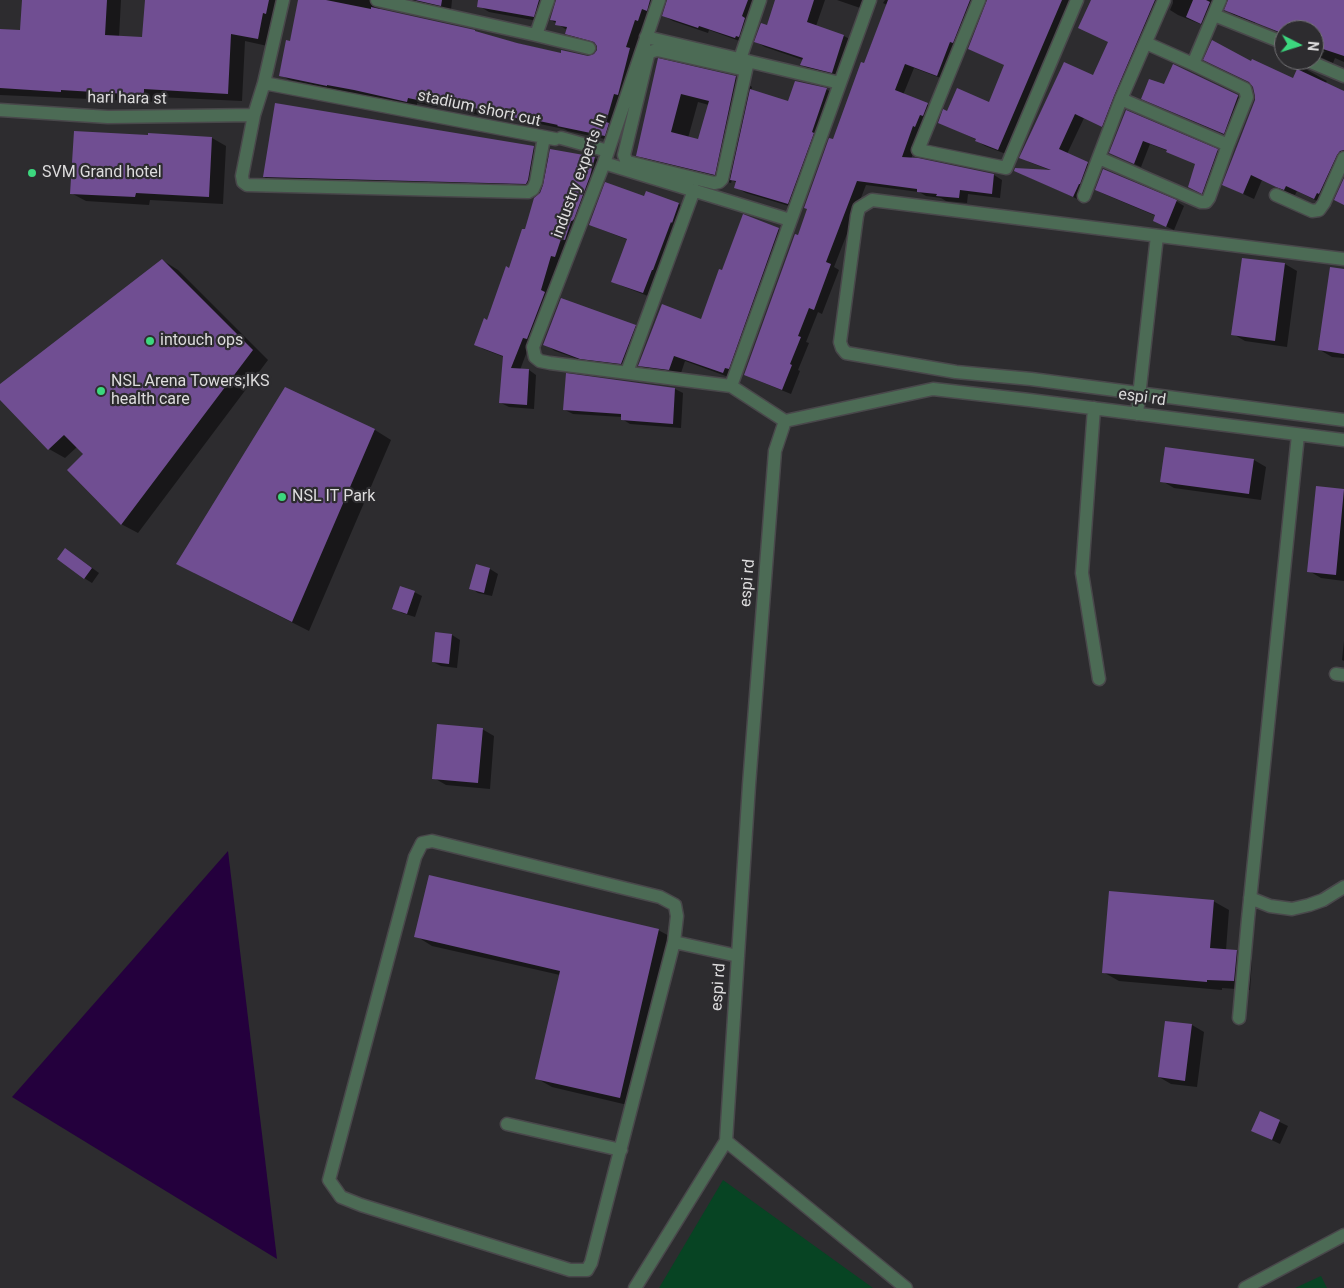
<!DOCTYPE html>
<style>
body{margin:0}
#map{position:relative;width:1344px;height:1288px;overflow:hidden;background:#2d2c2f;font-family:Roboto,sans-serif}
canvas{display:block}
.north{position:absolute;left:1274px;top:20px;width:50px;height:50px;box-sizing:border-box;background:#2d2c2f;border:1px solid #737275;border-radius:50%;rotate:95deg;font-size:14px;font-weight:700;line-height:20px;text-align:center;color:#dddcdd}
.north::after{content:'';display:block;margin:auto;width:18px;height:22px;background:#3cd77e;clip-path:polygon(50% 0,100% 100%,50% 72%,0 100%)}
</style>
<div id="map">
<canvas width="1344" height="1288"></canvas>
<div class="north">N</div>
</div>
<script>
const context = document.querySelector('canvas').getContext('2d');
context.lineJoin = 'round';
function paint(path, color) { context.fillStyle = color; context.fill(path, 'evenodd'); }
const toPath = rows => new Path2D(rows.map(r => 'M' + r).join(''));
function strokePath(path, color, width, dash) { context.strokeStyle = color; context.lineWidth = width; context.lineCap = dash ? 'butt' : 'round'; context.setLineDash(dash || []); context.stroke(path); }
function drawText(font, color, halo, rows, align = 'center') {
  context.font = font + ' Roboto,sans-serif'; context.lineWidth = 4.5; context.setLineDash([]); context.textBaseline = 'middle'; context.strokeStyle = halo; context.fillStyle = color; for (const [text, x, y, turn = 0] of rows) {
    context.save(); context.translate(x, y); context.rotate((+turn || 0) * Math.PI / 180); context.textAlign = isNaN(turn) ? turn : align; if (halo) context.strokeText(text, 0, 0); context.fillText(text, 0, 0); context.restore();
  }
}
paint(toPath([
 [723,1180,873,1288,659,1288],
 [1321,1276,1327,1288,1295,1288]
]), '#074423');
paint(toPath([
 [228,851,277,1259,12,1097]
]), '#24003d');
paint(toPath([
 [23,0,121,0,119,37,143,39,147,0,285,0,272,47,245,41,242,101,158,97,158,102,0,95,0,31,21,32],
 [299,0,381,0,378,5,380,10,562,54,587,57,596,54,598,46,597,45,576,39,567,33,567,30,551,20,557,0,663,0,614,141,568,131,564,129,530,122,529,123,479,112,478,115,464,112,456,108,437,104,437,107,417,103,417,107,290,80,280,75,291,42],
 [404,0,452,0,451,10],
 [480,0,552,0,543,22,489,12,479,6],
 [668,0,759,0,745,43,709,30,708,33,673,21,664,16],
 [777,0,825,0,816,26,844,36,853,41,841,77,811,70,802,65,803,60,765,47,756,42,767,26],
 [837,0,870,0,866,10],
 [885,0,981,0,946,80,914,68,903,95,928,105,936,109,922,130,911,159,994,175,1002,180,1000,198,968,194,967,203,946,201,941,198,926,196,919,192,866,185,834,267,839,270,822,314,818,312,806,342,809,343,798,370,800,371,791,394,754,379,745,374,798,236,833,141,887,5,883,3],
 [988,0,1073,0,1006,154,985,146,977,141,977,140,939,122,948,112,990,104,1005,65,969,49],
 [1092,0,1167,0,1110,131,1084,118,1067,154,1096,168,1082,201,1024,175,1052,171,1029,162,1021,157,1094,77,1110,42],
 [1173,0,1222,0,1210,28,1178,15,1170,10,1173,3],
 [1229,0,1259,0,1262,1,1255,23,1234,15,1226,10],
 [1276,0,1344,0,1344,62,1335,58,1333,63,1314,54,1314,53,1326,52,1314,48,1314,30,1284,30,1284,35,1265,26],
 [659,60,736,77,752,87,751,91,789,103,826,89,837,96,799,209,746,193,735,187,737,183,732,180,731,183,654,164,637,155],
 [698,102,709,105,699,141,688,138],
 [1251,62,1294,80,1300,66,1327,81,1325,84,1344,92,1344,168,1325,205,1297,191,1295,195,1288,193,1262,180,1254,199,1224,185,1256,100],
 [1165,86,1237,96,1246,101,1232,138,1151,103],
 [1126,111,1224,154,1209,196,1196,191,1197,164,1168,151,1150,144,1141,167,1110,153],
 [150,135,212,138,226,146,223,204,150,200,149,205,86,201,71,193,150,137],
 [534,148,550,157,551,151,595,158,603,162,563,260,559,259,548,295,520,370,529,370,536,375,534,409,509,407,501,403,504,357,483,349,476,344,488,321,542,193,281,186,264,177],
 [1096,190,1176,201,1184,206,1174,230,1154,221,1156,216,1104,194],
 [646,192,679,204,688,210,653,298,622,286,613,281,628,240,600,229,590,224,644,197],
 [744,216,779,229,790,235,734,379,685,361,680,376,650,372,639,365,702,320,723,272],
 [1243,259,1285,264,1297,271,1287,347,1245,341,1233,334],
 [162,260,178,270,268,360,138,533,121,524,85,454,77,447,65,458,49,449,0,398,0,386],
 [1344,270,1344,358,1332,357,1320,350],
 [635,326,646,333,633,369,592,364,555,351,544,344],
 [567,375,675,389,683,393,681,428,630,424,622,419,622,417,573,414,565,410],
 [285,389,375,430,391,440,309,631,194,573],
 [1254,460,1266,467,1261,500,1174,488,1162,481],
 [1317,488,1344,490,1344,581,1321,578,1309,571],
 [66,549,99,573,92,583,84,578],
 [477,566,490,569,498,574,492,596,478,593,471,588],
 [414,592,422,596,415,617,402,613,394,608],
 [452,635,460,640,457,668,441,666,433,662],
 [1344,641,1344,661,1342,660],
 [482,729,494,736,490,789,446,785,434,778],
 [1213,901,1229,910,1226,950,1237,951,1252,960,1250,990,1222,988,1222,990,1119,981,1103,972],
 [658,930,675,939,636,1107,552,1087,536,1078,560,975,432,946,416,936],
 [1192,1025,1204,1032,1197,1087,1171,1084,1159,1077],
 [1261,1113,1288,1126,1280,1144,1253,1131]
]), '#0007');
paint(toPath([
 [22,0,107,0,105,35,142,37,145,0,269,0,266,14,263,13,258,39,231,34,228,94,144,89,144,95,61,90,61,92,0,88,0,29,20,30],
 [298,0,326,0,371,9,371,7,475,30,475,31,517,43,561,53,561,50,588,56,594,54,597,50,597,46,594,42,565,34,567,27,555,25,556,21,550,20,556,0,650,0,647,11,642,9,638,21,635,20,626,47,630,48,618,95,614,94,606,122,609,123,605,136,557,126,558,125,520,117,520,119,470,107,469,111,453,108,453,105,428,100,427,102,408,98,407,102,354,90,327,85,327,86,279,76,286,40,290,41],
 [415,0,442,0,441,6],
 [478,0,539,0,534,17,477,7],
 [667,0,748,0,742,16,745,18,739,37,736,36,735,38,699,26,698,28,662,16],
 [775,0,814,0,807,22,844,35,832,73,800,65,803,58,754,42,761,23,767,25],
 [888,0,970,0,953,43,950,42,937,76,905,64,895,90,928,103,923,116,920,115,915,127,913,126,902,157,918,158,994,174,992,194,960,190,959,198,936,196,937,194,917,192,917,189,857,181,826,262,831,264,814,310,809,308,798,336,801,337,790,364,792,365,782,390,744,375,795,234,798,235,807,209,804,208,829,138,833,139,861,62,864,63],
 [987,0,1062,0,998,150,975,141,976,139,938,123,943,109,947,111,957,88,989,102,1004,65,968,49],
 [1091,0,1155,0,1114,96,1102,127,1075,114,1059,149,1088,162,1080,184,1079,184,1073,197,1014,171,1015,168,1051,170,1019,158,1064,62,1093,75,1108,42,1078,28],
 [1193,0,1206,0,1210,2,1201,24,1186,17],
 [1228,0,1344,0,1344,56,1314,46,1314,30,1284,30,1284,34,1224,10],
 [1212,40,1251,61,1252,59,1293,78,1297,69,1344,91,1344,150,1340,151,1337,155,1319,194,1317,193,1314,199,1286,186,1284,190,1276,187,1251,175,1243,194,1222,185,1255,100,1255,96,1253,87,1249,82,1203,60],
 [658,58,736,76,715,175,636,156],
 [681,94,709,101,698,139,671,132],
 [1173,64,1238,95,1238,96,1224,134,1141,99,1149,79,1164,84],
 [795,81,827,88,812,132,814,133,788,204,734,188,736,181,730,180,750,89,788,101],
 [275,103,534,146,528,180,526,184,263,177],
 [1126,110,1218,149,1202,194,1188,187,1195,164,1166,152,1167,150,1143,141,1134,164,1109,153],
 [74,131,148,135,148,133,212,137,209,197,136,193,135,197,70,194],
 [550,149,595,157,590,176,574,219,572,221,571,221,565,240,561,239,555,257,551,256,541,290,545,292,527,339,523,338,511,368,529,369,527,405,499,403,503,356,474,345,484,318,487,320,506,266,509,268,522,229,525,229,534,198,540,193,543,185],
 [1103,169,1177,200,1166,227,1153,221,1155,215,1095,190],
 [1344,178,1344,205,1334,200],
 [605,182,644,196,646,191,679,203,672,223,671,222,653,270,652,270,643,293,611,282,627,239,589,225],
 [743,214,779,228,729,369,725,368,723,373,674,356,669,370,638,366,662,304,701,319,719,269,722,270],
 [1242,258,1285,263,1275,341,1231,335],
 [162,259,253,350,121,525,67,470,83,454,64,435,48,450,0,400,0,384],
 [1330,267,1344,269,1344,354,1318,350],
 [561,298,636,325,621,364,580,359,543,345],
 [566,373,675,388,673,424,621,420,621,414,563,410],
 [285,387,375,429,292,622,176,564],
 [1165,447,1254,459,1249,494,1160,482],
 [1316,486,1344,489,1336,575,1307,572],
 [65,548,92,568,84,579,57,559],
 [476,564,490,568,484,593,469,589],
 [400,586,415,591,407,614,392,609],
 [435,632,452,634,449,664,432,662],
 [437,724,483,728,478,783,432,779],
 [429,875,659,929,620,1098,535,1079,560,971,414,937],
 [1109,891,1214,900,1210,948,1237,950,1234,981,1207,980,1207,982,1102,973],
 [1165,1021,1192,1024,1185,1081,1158,1077],
 [1260,1111,1280,1120,1272,1140,1251,1131]
]), '#704e92');
const minor = toPath([
 [283,0,264,83,254,115,242,176,243,182,247,185,528,192,533,189,536,182,544,137],
 [377,0,536,35,589,48],
 [659,0,604,163,533,347,535,357,540,361,550,363,731,386,785,421],
 [979,0,918,150,1006,168,1077,0],
 [1214,15,1284,43],
 [536,35,548,0],
 [646,37,840,83],
 [740,59,760,0],
 [1306,60,1344,76],
 [1193,64,1220,0],
 [746,70,657,50,650,52,648,55,624,155,626,160,628,162,714,183,719,182,722,179,748,61],
 [264,83,555,139],
 [1121,99,1228,145],
 [0,110,108,117,254,115],
 [561,138,608,151],
 [1099,158,1201,202,1206,202,1209,198,1228,145,1247,97,1245,89,1193,64,1146,43],
 [604,163,790,220],
 [1276,195,1312,211,1319,210,1324,203,1344,158],
 [1084,196,1121,99,1164,0],
 [1344,259,872,200,859,208,857,216,840,342,842,348,846,353,956,372,1031,379,1344,420],
 [627,372,694,190],
 [731,386,870,0],
 [1094,408,1082,573,1099,679],
 [1137,414,1157,236],
 [1336,674,1344,675],
 [1250,898,1270,906,1292,909,1309,905,1323,900,1344,887],
 [674,942,591,1263,587,1270,570,1270,361,1205,341,1197,329,1180,415,857,422,843,432,841,660,897,675,905,677,916,674,942,738,956],
 [1239,1018,1248,919,1298,435],
 [507,1124,621,1150],
 [726,1141,906,1288],
 [635,1288,726,1141,749,785,775,451,785,421,933,389,1029,400,1344,440],
 [1245,1288,1344,1235]
]);
strokePath(minor, '#49484b', 15);
strokePath(minor, '#4c6b55', 12);
for (const [x, y, r, color] of [
 [32,173,5,"#3cd77e"],
 [150,341,5,"#3cd77e"],
 [101,391,5,"#3cd77e"],
 [282,497,5,"#3cd77e"]
]) { const dot = new Path2D(); dot.arc(x, y, r, 0, 2 * Math.PI); context.fillStyle = color; context.fill(dot); strokePath(dot, '#2d2c2f', 2); }
drawText('16px', '#dddcdd', '#2d2c2f', [
 ["hari hara st",127,99,1],
 ["stadium short cut",479,109,12],
 ["industry experts ln",580,176,-70],
 ["espi rd",1142,398,8],
 ["espi rd",748,583,-85],
 ["espi rd",719,987,-86]
]);
drawText('16px', '#dddcdd', '#2d2c2f', [
 ["SVM Grand hotel",42,173],
 ["intouch ops",160,341],
 ["NSL Arena Towers;IKS",111,382],
 ["health care",111,400],
 ["NSL IT Park",292,497]
], 'left');
</script>
